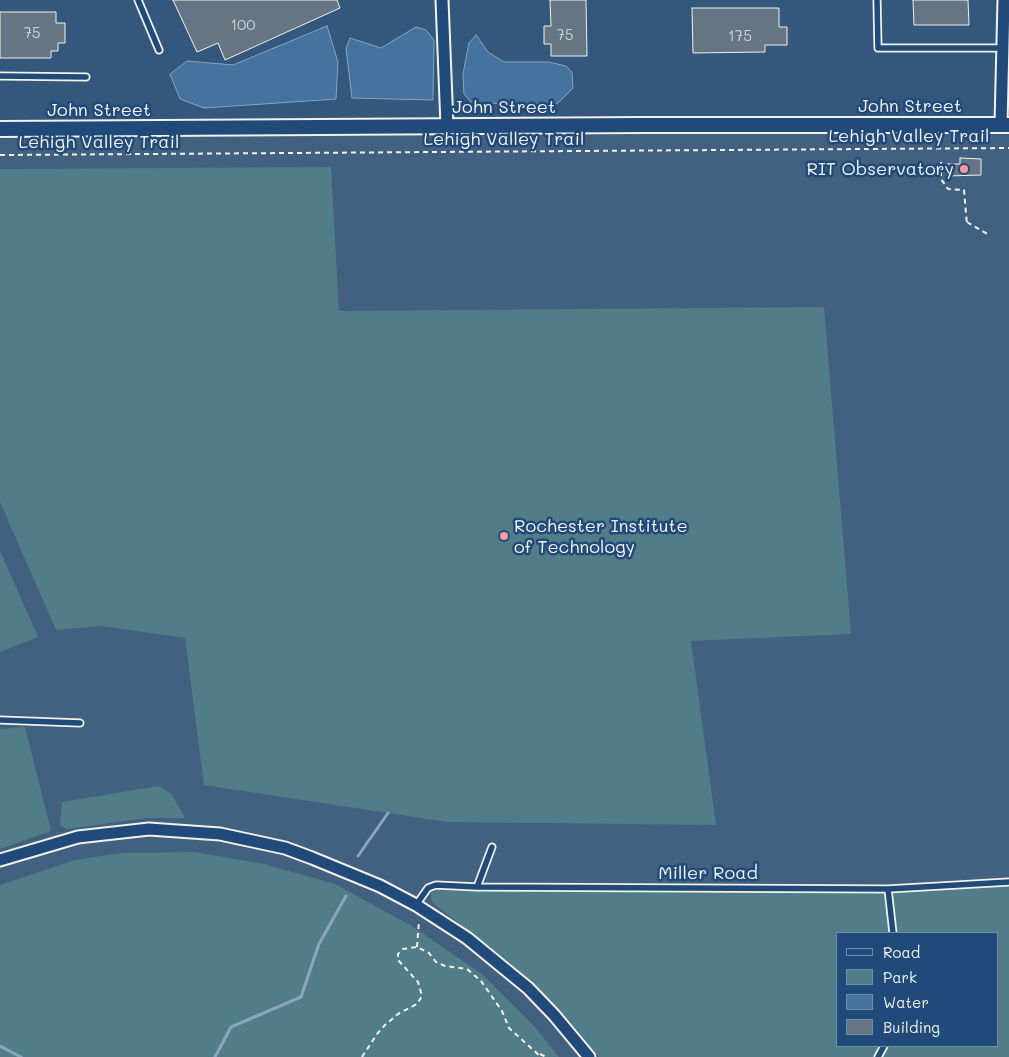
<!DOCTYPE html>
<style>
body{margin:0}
#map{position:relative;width:1009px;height:1057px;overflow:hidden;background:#34577d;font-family:Mali,sans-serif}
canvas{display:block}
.legend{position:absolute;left:836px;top:932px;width:162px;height:115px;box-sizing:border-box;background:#1f4a7a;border:1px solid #748da6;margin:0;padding:6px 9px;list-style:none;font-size:15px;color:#f4f1e8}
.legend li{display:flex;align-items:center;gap:10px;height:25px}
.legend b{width:25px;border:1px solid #748da6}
</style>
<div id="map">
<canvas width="1009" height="1057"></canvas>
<ul class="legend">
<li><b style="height:6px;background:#1f4a7a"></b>Road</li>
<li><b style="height:14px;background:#507d87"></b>Park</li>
<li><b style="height:14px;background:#4473a0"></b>Water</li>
<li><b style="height:14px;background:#647684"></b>Building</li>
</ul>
</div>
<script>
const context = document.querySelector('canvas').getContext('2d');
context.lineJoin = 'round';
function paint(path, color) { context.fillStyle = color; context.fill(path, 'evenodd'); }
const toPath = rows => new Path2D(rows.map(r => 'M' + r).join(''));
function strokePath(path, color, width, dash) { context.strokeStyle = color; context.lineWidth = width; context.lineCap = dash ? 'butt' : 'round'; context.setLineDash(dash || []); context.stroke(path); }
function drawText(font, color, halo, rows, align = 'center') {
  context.font = font + ' Mali,sans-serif'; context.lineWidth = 5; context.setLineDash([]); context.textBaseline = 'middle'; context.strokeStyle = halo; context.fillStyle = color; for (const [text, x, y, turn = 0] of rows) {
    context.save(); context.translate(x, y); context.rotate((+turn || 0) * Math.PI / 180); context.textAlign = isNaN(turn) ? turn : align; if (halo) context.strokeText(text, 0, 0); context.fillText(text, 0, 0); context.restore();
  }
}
paint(toPath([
 [637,132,1009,135,1009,1057,0,1057,0,139],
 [838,933,998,933,998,1046,838,1046]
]), '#42607f');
paint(toPath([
 [331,167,339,311,824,307,851,634,691,641,716,825,447,822,204,785,185,638,102,626,56,630,0,502,0,169],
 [0,551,38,637,0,652],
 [25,727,51,831,0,849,0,729],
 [158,786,171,793,185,818,147,818,67,829,60,825,62,802],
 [195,852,264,864,335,884,412,926,483,975,534,1026,559,1057,0,1057,0,885,75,860,121,853],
 [1009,886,1009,1057,599,1057,565,1017,535,985,503,957,434,904,431,899,431,893,439,890,867,892],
 [838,933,998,933,998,1046,838,1046]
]), '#507d87');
const water = toPath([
 [327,26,338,62,336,99,204,108,180,99,170,74,187,61,233,65,327,26],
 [416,27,426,30,434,40,433,100,352,98,346,48,350,38,381,48,416,27],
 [476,35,488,52,504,62,549,62,566,66,572,72,573,88,557,104,472,103,464,94,463,74,469,43,476,35]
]);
paint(water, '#4473a0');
strokePath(water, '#8aa5bd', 1);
strokePath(toPath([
 [358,856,388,813],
 [0,1046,21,1057],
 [215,1057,231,1027,301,997,319,944,346,896]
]), '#8aa5bd', 3);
const building = toPath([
 [173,0,337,0,340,8,225,60,218,43,197,52,173,0],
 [550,0,586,0,587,56,551,56,551,44,544,44,544,26,551,26,550,0],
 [913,0,968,0,969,25,914,25,913,0],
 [692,8,779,8,779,27,787,27,787,45,765,45,765,52,693,53,692,8],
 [0,12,56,12,56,23,65,23,65,43,58,43,58,51,51,51,51,58,0,58,0,12],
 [960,158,981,159,981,175,947,176,946,164,960,164,960,158]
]);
paint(building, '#647684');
strokePath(building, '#f4f1e8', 1);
const service = toPath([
 [138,0,159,50],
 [877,0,878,48,1004,48],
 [0,76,86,77],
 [0,720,80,723],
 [477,887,492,847],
 [888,889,893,933],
 [416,905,428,888,436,885,477,887,888,889,1009,882],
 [878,1057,884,1046]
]);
const minor = toPath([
 [442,0,447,126],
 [1001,125,1004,0],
 [0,860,78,837,149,829,220,834,285,848,312,858,380,886,416,905,467,938,528,988,554,1015,589,1057]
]);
const tertiary = toPath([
 [0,129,641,125,1009,125]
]);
strokePath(service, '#f4f1e8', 9);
strokePath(minor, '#f4f1e8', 15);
strokePath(tertiary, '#f4f1e8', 18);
strokePath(toPath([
 [0,155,1009,148],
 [941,162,941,179,948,189,964,190,967,225],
 [967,222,989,235],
 [417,947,419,921],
 [540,1054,546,1057],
 [362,1057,377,1034,385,1025,398,1014,417,1004,422,996,418,982,398,960,398,954,403,949,417,947,429,953,436,962,445,966,467,969,481,981,502,1011,509,1028,541,1057]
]), '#f4f1e8', 2, [5, 4]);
strokePath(service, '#1f4a7a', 5.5);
strokePath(minor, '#1f4a7a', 11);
strokePath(tertiary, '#1f4a7a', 14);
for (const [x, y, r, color] of [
 [964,169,5,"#ff9aa2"],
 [504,536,5,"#ff9aa2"]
]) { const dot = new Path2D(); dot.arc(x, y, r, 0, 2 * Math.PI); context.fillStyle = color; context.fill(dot); strokePath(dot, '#1f4a7a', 2); }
drawText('15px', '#d0d2cf', null, [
 ["100",243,25],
 ["75",32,33],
 ["75",565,35],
 ["175",740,36]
]);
drawText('18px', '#f4f1e8', '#1f4a7a', [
 ["John Street",910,106],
 ["John Street",504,107],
 ["John Street",99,110],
 ["Lehigh Valley Trail",909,136],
 ["Lehigh Valley Trail",504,139],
 ["Lehigh Valley Trail",99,142],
 ["Miller Road",708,873]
]);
drawText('18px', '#f4f1e8', '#1f4a7a', [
 ["RIT Observatory",954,169],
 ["Rochester Institute",514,526,"left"],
 ["of Technology",514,547,"left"]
], 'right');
</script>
